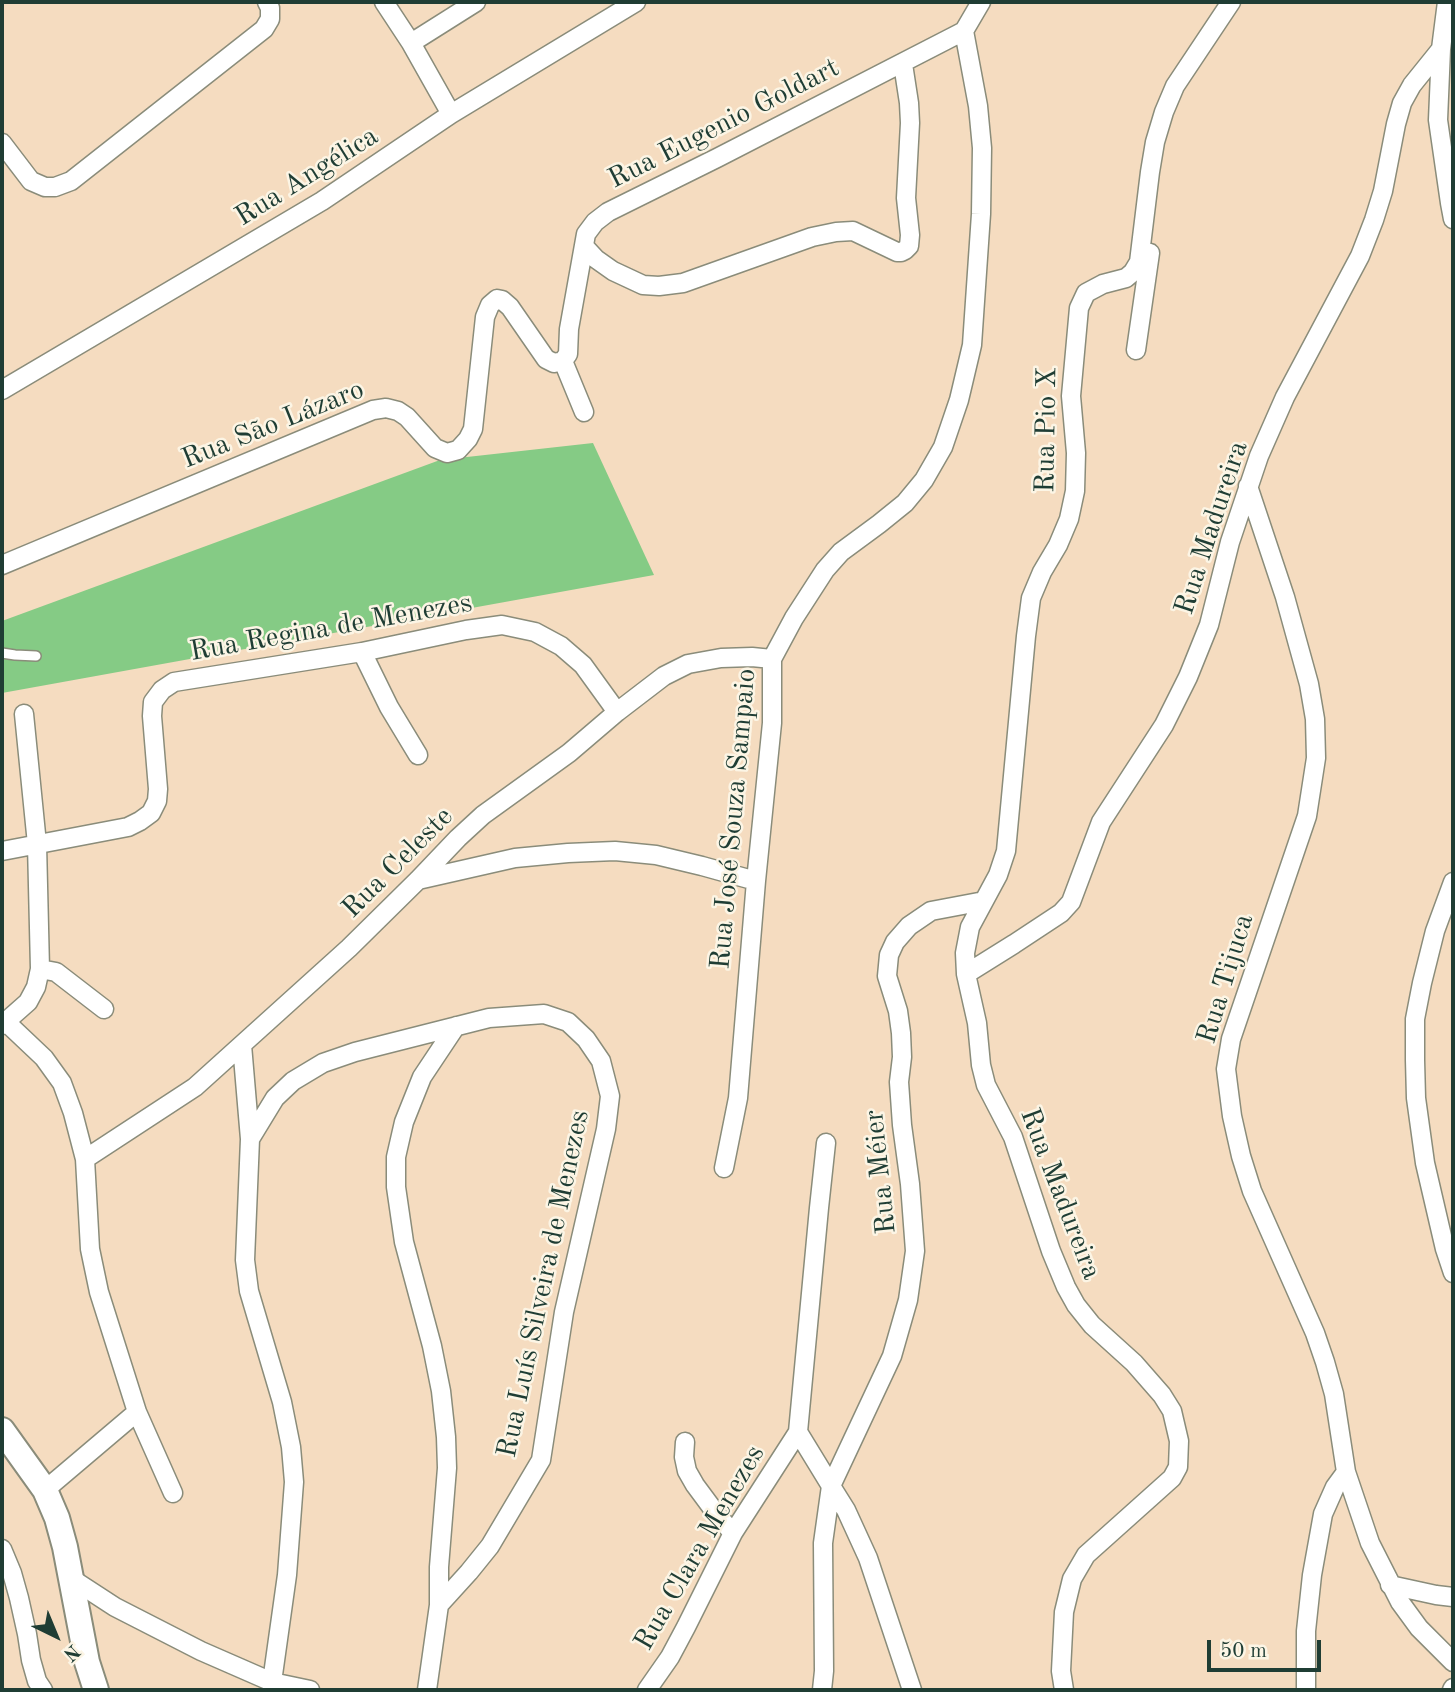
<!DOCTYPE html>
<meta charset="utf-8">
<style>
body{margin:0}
#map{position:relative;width:1455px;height:1692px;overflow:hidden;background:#f5dcc0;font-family:"Old Standard TT",serif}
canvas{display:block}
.frame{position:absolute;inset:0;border:4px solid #1f3d34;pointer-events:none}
.north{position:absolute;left:21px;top:1601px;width:70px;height:70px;-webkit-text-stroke:5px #fcf5e5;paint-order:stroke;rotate:137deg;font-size:19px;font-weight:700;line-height:28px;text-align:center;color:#1f3d34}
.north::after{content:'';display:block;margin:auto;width:24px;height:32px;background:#1f3d34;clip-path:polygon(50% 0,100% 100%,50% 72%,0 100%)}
.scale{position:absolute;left:1207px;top:1640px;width:114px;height:32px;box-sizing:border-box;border:4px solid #1f3d34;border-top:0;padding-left:9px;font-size:21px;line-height:24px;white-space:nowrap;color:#1f3d34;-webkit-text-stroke:5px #fcf5e5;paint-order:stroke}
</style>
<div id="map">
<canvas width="1455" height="1692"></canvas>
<div class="frame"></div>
<div class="north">N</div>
<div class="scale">50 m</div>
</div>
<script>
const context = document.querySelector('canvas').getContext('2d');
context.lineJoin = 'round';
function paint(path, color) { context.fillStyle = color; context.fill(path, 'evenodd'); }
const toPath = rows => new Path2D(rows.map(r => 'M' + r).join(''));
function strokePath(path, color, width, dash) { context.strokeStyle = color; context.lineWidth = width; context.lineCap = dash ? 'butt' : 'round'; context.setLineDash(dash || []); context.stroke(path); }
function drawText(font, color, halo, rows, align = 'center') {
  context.font = font + ' "Old Standard TT",serif'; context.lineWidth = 5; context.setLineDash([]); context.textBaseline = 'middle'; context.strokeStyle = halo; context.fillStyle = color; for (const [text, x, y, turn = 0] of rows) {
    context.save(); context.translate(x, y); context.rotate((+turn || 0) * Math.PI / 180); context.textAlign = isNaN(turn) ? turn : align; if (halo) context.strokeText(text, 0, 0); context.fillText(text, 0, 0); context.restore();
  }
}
paint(toPath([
 [593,443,654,575,2,693,2,621,440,460]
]), '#85cb85');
const lane = toPath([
 [2,653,15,655,36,656]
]);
const street = toPath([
 [384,2,411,43,451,114],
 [1447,2,1441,49,1438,120,1450,203,1453,219],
 [411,43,476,2],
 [2,143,31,181,45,187,55,187,71,181,264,29,270,19,270,8,267,2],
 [584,246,596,259,613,271,643,285,659,286,683,283,812,237,836,232,853,231,897,252,901,252,905,250,909,246,910,235,906,198,910,123,909,103,903,64],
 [1136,350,1150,253],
 [563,361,568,354,569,329,586,234,595,222,608,212,717,158,964,31],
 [2,390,322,201,451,114,636,2],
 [1248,486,1285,597,1309,684,1315,719,1316,758,1307,816,1231,1039,1226,1069,1232,1116,1241,1156,1252,1191,1315,1333,1325,1362,1334,1394,1346,1472,1370,1543,1400,1602,1419,1628,1453,1662],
 [2,565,373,410,386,408,398,411,407,417,435,448,447,453,458,450,468,439,473,429,485,317,490,305,497,299,502,300,510,307,546,359,554,363,563,361,584,412],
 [362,652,389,707,418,755],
 [2,851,128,827,140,821,151,813,157,801,158,789,152,716,153,702,162,690,174,682,362,652,466,630,502,625,535,632,561,646,583,665,617,712],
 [418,880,515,858,568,853,615,851,656,855,702,866,756,881],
 [1453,882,1435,931,1422,983,1415,1019,1415,1060,1416,1098,1425,1163,1445,1249,1453,1273],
 [40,969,56,972,104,1009],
 [966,974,1014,944,1061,913,1071,902,1101,822,1164,725,1188,677,1209,625,1230,542,1259,456,1285,397,1360,256,1374,220,1383,191,1396,124,1402,103,1412,85,1441,49],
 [6,1022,44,1058,62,1083,73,1113,85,1159,90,1249,99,1292,137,1412,173,1493],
 [2,1025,28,1002,36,987,40,969,37,844,24,714],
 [242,1045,250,1139,245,1260,249,1291,282,1402,291,1447,294,1482,287,1575,272,1682],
 [250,1139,275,1098,293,1081,323,1063,355,1052,489,1018,544,1014,568,1022,586,1039,601,1061,610,1096,606,1129,564,1312,541,1460,490,1546,469,1572,439,1605],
 [85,1159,195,1087,349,948,418,880,458,838,483,815,569,753,617,712,664,676,688,664,721,658,752,657,772,659],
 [724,1168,738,1098,756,881,772,723,772,659,794,618,825,570,841,552,879,524,905,503,924,480,943,447,959,400,972,345,981,214,982,148,978,106,964,31,981,2],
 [798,1432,831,1486,823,1543,824,1671,822,1690],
 [685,1442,684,1457,687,1471,695,1485,718,1516,733,1533],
 [45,1490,137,1412],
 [2,1549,12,1573,19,1598,27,1634,31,1660,37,1681,43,1690],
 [72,1579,115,1607,201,1651,272,1682,310,1690],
 [1390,1585,1436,1595,1453,1597],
 [427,1690,439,1605,439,1567,447,1468,446,1437,441,1391,432,1346,404,1242,396,1187,396,1157,404,1122,422,1077,456,1026],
 [647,1690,670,1657,686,1627,733,1533,798,1432,819,1208,826,1143],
 [912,1690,868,1558,846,1510,831,1486,892,1356,908,1300,915,1251,910,1184,902,1125,899,1082,902,1057,901,1033,898,1011,887,976,889,955,895,942,909,926,931,911,984,901],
 [1064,1690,1061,1671,1064,1612,1072,1579,1086,1555,1172,1478,1178,1467,1179,1441,1172,1411,1162,1395,1134,1363,1092,1325,1076,1305,1066,1287,1051,1251,1013,1137,986,1085,981,1065,977,1023,966,974,965,953,970,927,998,875,1006,851,1026,636,1031,598,1042,572,1058,545,1069,519,1075,491,1076,453,1071,396,1079,308,1086,293,1103,284,1126,278,1133,272,1139,262,1150,172,1155,142,1164,112,1175,86,1231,2],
 [1306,1690,1306,1631,1312,1575,1323,1514,1335,1487,1346,1472],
 [1452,1690,1453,1688]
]);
const secondary = toPath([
 [2,1430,45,1490,57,1518,65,1547,87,1662,96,1690]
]);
strokePath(lane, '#8a8c7a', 12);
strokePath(street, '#8a8c7a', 21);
strokePath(secondary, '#8a8c7a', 28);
strokePath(lane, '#fff', 9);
strokePath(street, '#fff', 18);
strokePath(secondary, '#fff', 24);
drawText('28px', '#1f3d34', '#fcf5e5', [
 ["Rua Eugenio Goldart",724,124,-27],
 ["Rua Angélica",307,177,-32],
 ["Rua São Lázaro",273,425,-22],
 ["Rua Pio X",1047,430,-89],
 ["Rua Madureira",1212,528,-72],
 ["Rua Regina de Menezes",331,628,-10],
 ["Rua José Souza Sampaio",734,819,-85],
 ["Rua Celeste",398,863,-45],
 ["Rua Tijuca",1226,979,-73],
 ["Rua Méier",881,1172,-96],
 ["Rua Madureira",1060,1194,69],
 ["Rua Luís Silveira de Menezes",544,1284,-78],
 ["Rua Clara Menezes",700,1548,-60]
]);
</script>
